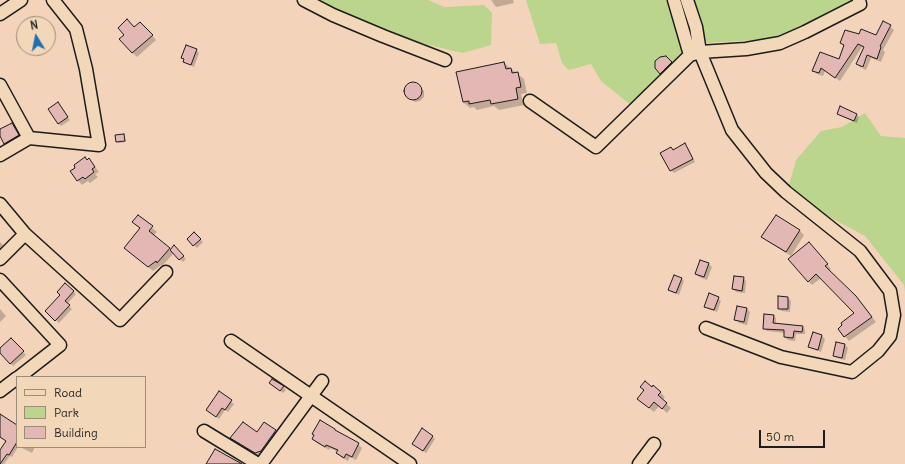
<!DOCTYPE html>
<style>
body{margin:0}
#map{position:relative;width:905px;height:464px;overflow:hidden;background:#f3d4bb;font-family:Delius,sans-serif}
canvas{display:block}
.legend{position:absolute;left:16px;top:376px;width:130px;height:72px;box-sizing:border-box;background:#f2d7b9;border:1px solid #9c8c7a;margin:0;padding:5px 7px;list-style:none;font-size:12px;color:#1c1c1c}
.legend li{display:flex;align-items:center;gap:8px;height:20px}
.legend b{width:20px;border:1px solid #9c8c7a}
.north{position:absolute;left:16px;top:16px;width:40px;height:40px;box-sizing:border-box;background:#f2d7b9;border:1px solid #9c8c7a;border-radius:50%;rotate:350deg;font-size:11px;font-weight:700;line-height:16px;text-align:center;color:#1c1c1c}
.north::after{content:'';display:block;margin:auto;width:14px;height:18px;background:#1f6fb2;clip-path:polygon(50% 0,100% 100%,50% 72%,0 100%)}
.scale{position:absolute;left:759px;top:430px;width:66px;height:18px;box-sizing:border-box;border:2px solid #1c1c1c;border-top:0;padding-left:5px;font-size:12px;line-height:14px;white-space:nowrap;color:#1c1c1c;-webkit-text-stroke:3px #f2d7b9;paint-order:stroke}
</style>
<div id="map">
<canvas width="905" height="464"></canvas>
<ul class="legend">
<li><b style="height:5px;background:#f2d7b9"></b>Road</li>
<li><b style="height:11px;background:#bbd58c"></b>Park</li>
<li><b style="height:11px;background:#e3b8b4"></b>Building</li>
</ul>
<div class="north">N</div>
<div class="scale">50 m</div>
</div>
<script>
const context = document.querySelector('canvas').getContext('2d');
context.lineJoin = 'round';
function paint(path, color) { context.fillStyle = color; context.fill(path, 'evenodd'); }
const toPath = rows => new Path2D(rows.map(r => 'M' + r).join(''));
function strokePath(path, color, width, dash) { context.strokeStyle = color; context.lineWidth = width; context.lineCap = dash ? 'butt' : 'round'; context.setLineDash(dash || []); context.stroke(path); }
paint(toPath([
 [309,0,428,0,445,7,484,5,492,13,491,45,463,53,449,50,389,35],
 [526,0,666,0,683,55,632,106,601,81,591,64,569,70,562,63,556,43,540,44],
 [692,0,855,0,812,22,772,39,707,43],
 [865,113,881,136,905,138,905,292,904,285,865,236,824,214,789,185,796,160,821,131,842,127]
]), '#bbd58c');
paint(toPath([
 [491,0,513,0,514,3,496,7],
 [884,22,894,30,883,50,885,52,881,62,871,58,866,70,863,69,869,52,866,56,861,68,857,64,865,48,862,47,840,81,825,71,823,76,817,74,813,70,839,60,844,46,841,43,859,36,877,36],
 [145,27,156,40,137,57,133,53,134,28],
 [196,50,199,53,194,67,187,64,182,58],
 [668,58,674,65,664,76,656,67],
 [504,63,524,79,527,93,521,94,524,105,499,110,494,106,477,110,474,107,470,108,463,102],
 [416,83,424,91,424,97,420,101,415,102,406,95,405,89,409,84],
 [58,104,70,120,61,126,58,123],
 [838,113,856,114,859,117,857,123,841,116],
 [12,124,21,138,8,146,5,143],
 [124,135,126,142,118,143,117,142],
 [685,145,688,148,695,162,674,173,671,170,673,151],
 [89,159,99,172,95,174,98,177,90,183,88,181,82,185,71,172],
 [138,216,157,232,153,236,170,251,174,247,186,259,183,262,174,253,162,266,161,265,153,271,130,252,140,229,133,222],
 [776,216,800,231,804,235,791,256,767,241,763,237],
 [194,233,203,242,197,248,188,239],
 [0,242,6,248,0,254],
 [813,247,831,269,829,271,860,301,876,322,849,341,845,336,856,313,821,278,812,285,808,281],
 [700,261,709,264,712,267,707,280,699,277,696,274],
 [681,278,684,281,679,295,672,292,669,289],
 [743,278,746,281,745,293,736,292,733,289],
 [65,284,76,294,67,304,72,309,59,323,46,311,62,295],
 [718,298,721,301,717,312,708,309,705,306],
 [788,298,791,301,790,312,782,311,779,308],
 [0,309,6,316,0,322],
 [747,309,750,312,747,325,739,323,736,320],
 [773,315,776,318,776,324,802,326,805,329,805,334,796,334,795,341,788,340,785,337,785,333,767,331,764,328],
 [813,333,822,336,825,339,821,352,813,349,810,347],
 [11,339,26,355,13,366,0,352,0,349],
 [837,343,845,345,848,348,845,360,837,358,834,356],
 [273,386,283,387,286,390,283,393],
 [645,390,660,392,665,397,662,400,671,408,667,413,659,406,654,412,643,403],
 [219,392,234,404,228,412,225,410,219,419,210,412],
 [0,419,17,428,17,447,18,447,12,457,10,456,4,464,0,464,0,452,7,441,0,437],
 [264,423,280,435,260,457,236,442,231,438,257,434],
 [339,434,358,444,362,448,356,460,350,457,348,461,341,457,338,453,338,452,330,448,329,450,317,443,313,439],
 [432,436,435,439,426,453,417,447],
 [20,447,35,447,32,453]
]), '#0003');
const building = toPath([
 [127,19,134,27,140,22,153,35,132,53,119,39,124,35,118,28,127,19],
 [883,21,891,25,880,46,881,47,877,59,867,55,863,67,856,64,864,47,858,44,835,78,821,68,819,73,812,71,820,52,839,59,844,45,840,43,845,30,859,34,861,29,876,35,883,21],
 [186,45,197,49,191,65,183,62,184,59,181,58,186,45],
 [666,56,672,62,660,74,655,68,655,61,660,57,666,56],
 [504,62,506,69,511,68,512,73,518,72,521,87,516,88,518,99,491,104,490,100,469,104,469,101,463,102,456,72,504,62],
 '404 91a9 9 0 1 1 18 0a9 9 0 1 1-18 0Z',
 [58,102,68,117,58,124,48,109,58,102],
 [840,106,857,114,854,121,837,114,840,106],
 [12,123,19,135,4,144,0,136,0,129,12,123],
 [124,134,125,141,116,142,115,135,124,134],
 [685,143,693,159,670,171,660,153,671,147,673,150,685,143],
 [85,157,87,160,89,158,95,167,92,169,94,172,85,179,83,177,77,181,70,171,75,168,74,165,85,157],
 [138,215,153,226,149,231,170,248,157,263,156,261,148,267,124,248,140,228,132,222,138,215],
 [776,215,800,230,786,252,761,237,776,215],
 [194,232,201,239,193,246,187,239,194,232],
 [809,242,828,264,825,266,856,296,872,317,844,337,838,329,842,325,841,323,854,313,816,274,808,282,788,259,809,242],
 [174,245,184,256,179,260,170,250,174,245],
 [700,260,709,263,704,277,695,274,700,260],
 [674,275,682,278,676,293,668,290,674,275],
 [734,276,744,277,742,291,732,289,734,276],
 [65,283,74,291,65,301,70,305,55,321,45,311,60,295,57,292,65,283],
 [709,293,719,297,714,310,704,307,709,293],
 [778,296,788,297,788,309,778,309,778,296],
 [737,306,747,308,744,322,734,320,737,306],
 [764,314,774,315,773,323,803,326,802,332,794,331,793,338,784,337,784,330,763,329,764,314],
 [813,332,822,335,818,350,808,347,813,332],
 [11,338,24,351,10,364,0,353,0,348,11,338],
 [836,342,845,344,842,358,833,356,836,342],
 [272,379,284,386,280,391,269,383,272,379],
 [645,381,652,387,653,385,661,392,658,395,667,403,662,409,654,402,649,408,637,399,644,390,640,387,645,381],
 [219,391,232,400,225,410,222,408,216,417,206,410,219,391],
 [0,414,17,425,17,442,9,455,7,454,0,464,0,450,6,441,0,437,0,414],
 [320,420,335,429,335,430,359,443,352,457,346,454,344,458,336,453,338,450,326,445,325,447,312,439,314,435,312,434,320,420],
 [243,422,257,432,264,422,276,430,261,451,255,453,230,438,243,422],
 [422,428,433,436,423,451,412,444,422,428],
 [215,449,242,464,206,464,215,449]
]);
paint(building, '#e3b8b4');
strokePath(building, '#1c1c1c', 1);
const minor = toPath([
 [304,0,333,15,383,36,445,60],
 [687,0,696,27,700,52,746,49,780,43,805,32,860,4,859,0],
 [0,14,21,0],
 [690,55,700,52,732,130,766,173,786,192,860,251,890,291,894,315,890,336,878,351,852,372,781,357,706,328],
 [0,85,29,138],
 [530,101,596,147,690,55,674,0],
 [0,155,29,138,99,145,86,69,76,29,53,0],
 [0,204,25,234,120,320,166,272],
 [0,259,25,234],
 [0,280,60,345,19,377],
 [231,341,410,464],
 [0,391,17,378],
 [204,431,258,464],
 [261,464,322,381],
 [639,464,654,444]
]);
strokePath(minor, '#1c1c1c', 15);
strokePath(minor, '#f2d7b9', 12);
</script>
